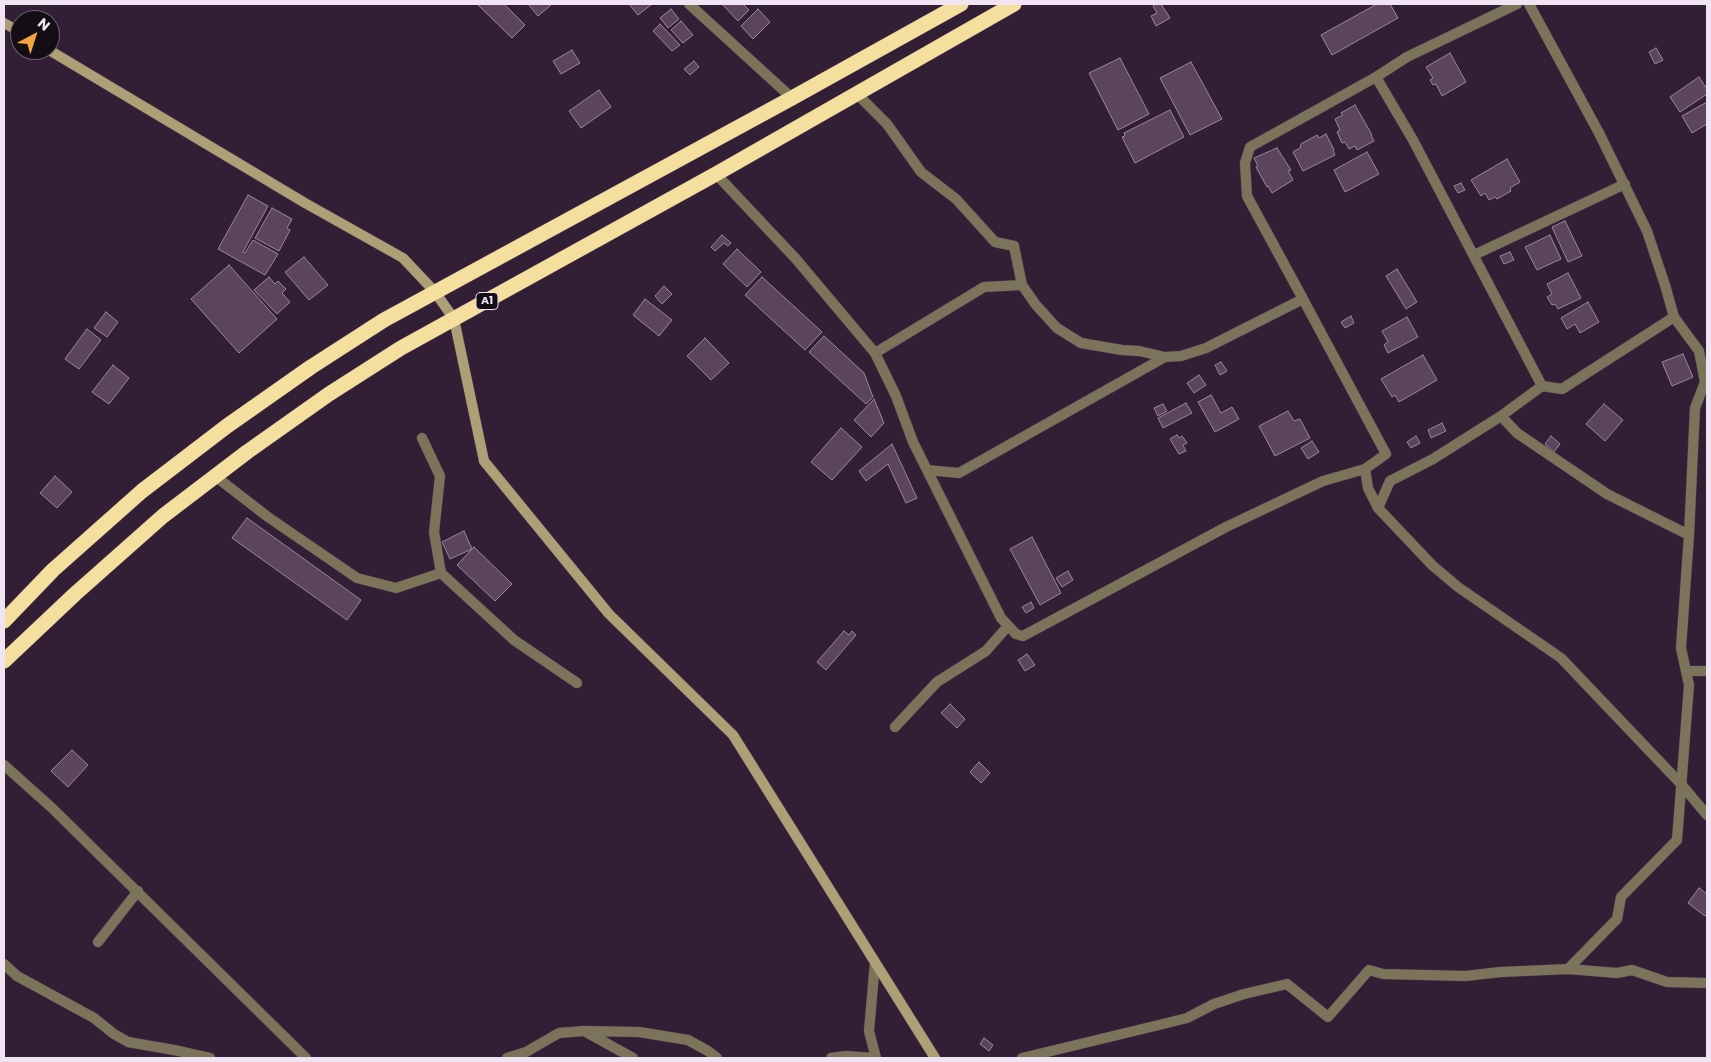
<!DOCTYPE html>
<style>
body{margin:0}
#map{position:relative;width:1711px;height:1062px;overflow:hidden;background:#321f35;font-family:Poppins,sans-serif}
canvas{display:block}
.frame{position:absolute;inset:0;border:5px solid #f0e3f2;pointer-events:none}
.north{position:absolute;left:10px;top:10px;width:50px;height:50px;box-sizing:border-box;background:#150d16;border:1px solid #6d636e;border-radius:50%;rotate:40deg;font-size:14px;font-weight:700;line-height:20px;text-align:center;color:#f0e3f2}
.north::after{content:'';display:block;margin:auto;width:18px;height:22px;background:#f2a541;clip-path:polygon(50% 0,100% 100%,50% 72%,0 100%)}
</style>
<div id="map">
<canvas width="1711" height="1062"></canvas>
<div class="frame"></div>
<div class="north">N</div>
</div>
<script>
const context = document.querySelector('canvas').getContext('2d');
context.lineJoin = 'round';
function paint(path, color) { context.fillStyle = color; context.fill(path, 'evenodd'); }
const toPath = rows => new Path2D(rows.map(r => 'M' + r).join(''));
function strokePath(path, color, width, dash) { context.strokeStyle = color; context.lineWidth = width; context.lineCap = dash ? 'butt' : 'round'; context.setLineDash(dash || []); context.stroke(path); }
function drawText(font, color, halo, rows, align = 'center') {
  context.font = font + ' Poppins,sans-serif'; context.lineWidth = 4; context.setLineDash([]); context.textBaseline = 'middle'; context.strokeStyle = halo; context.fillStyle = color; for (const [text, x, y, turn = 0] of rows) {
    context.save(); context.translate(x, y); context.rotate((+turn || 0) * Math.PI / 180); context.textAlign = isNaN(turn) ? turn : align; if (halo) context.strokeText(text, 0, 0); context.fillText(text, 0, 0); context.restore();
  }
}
const building = toPath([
 [477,4,504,4,525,25,512,38,477,4],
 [528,4,549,4,551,5,538,16,528,4],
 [629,4,652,4,638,15,629,4],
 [722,4,743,4,749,10,738,21,722,4],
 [1156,4,1161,4,1170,18,1156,26,1151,16,1157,13,1153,6,1156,4],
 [1377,4,1390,4,1398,18,1332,55,1321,35,1377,4],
 [671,9,679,19,668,28,660,18,671,9],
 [758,9,770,22,753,39,741,26,758,9],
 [681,21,693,35,683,43,671,30,681,21],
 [660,24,680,45,672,51,653,31,660,24],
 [1656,48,1663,60,1655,64,1649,52,1656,48],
 [572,50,580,63,561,74,553,61,572,50],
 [1450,53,1466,82,1442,96,1436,84,1433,85,1430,80,1433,78,1426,67,1450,53],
 [1120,58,1149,114,1118,130,1089,73,1120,58],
 [694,61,699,67,690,75,684,69,694,61],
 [1191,62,1222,119,1190,135,1160,78,1191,62],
 [1699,77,1707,89,1707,94,1680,112,1670,97,1699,77],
 [599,90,611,107,581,128,569,111,599,90],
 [1707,102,1707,124,1692,133,1682,116,1707,102],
 [1355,105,1372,135,1371,135,1374,141,1357,150,1355,146,1349,149,1345,142,1342,143,1337,132,1340,130,1335,119,1343,115,1341,113,1355,105],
 [1170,110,1184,137,1135,163,1122,137,1125,136,1124,133,1170,110],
 [1326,134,1334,150,1333,151,1335,155,1303,171,1293,152,1300,148,1301,144,1317,135,1319,138,1326,134],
 [1277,148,1291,170,1288,171,1293,180,1272,193,1268,186,1267,187,1256,167,1258,166,1254,158,1277,148],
 [1367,152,1379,174,1345,192,1334,170,1367,152],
 [1507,159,1520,182,1510,188,1511,191,1497,199,1495,197,1489,200,1485,193,1481,196,1471,180,1507,159],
 [1461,183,1465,190,1458,193,1454,186,1461,183],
 [248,195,268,206,243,252,245,253,253,240,278,254,265,275,218,249,248,195],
 [272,208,292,219,287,228,290,230,279,251,255,238,272,208],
 [1565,221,1582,256,1568,262,1552,227,1565,221],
 [722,235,731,243,728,246,724,243,715,251,711,247,722,235],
 [1550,235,1561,259,1537,270,1525,247,1550,235],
 [737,249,761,272,747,287,723,264,737,249],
 [1510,252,1514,260,1504,264,1500,256,1510,252],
 [304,257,328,285,309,300,285,272,304,257],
 [229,265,277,319,239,353,191,299,229,265],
 [1397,269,1417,302,1406,309,1386,276,1397,269],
 [1568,273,1581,298,1558,309,1555,304,1552,305,1547,297,1552,294,1547,284,1568,273],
 [269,277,275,284,278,281,286,289,282,293,290,302,277,314,254,290,269,277],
 [762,277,822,332,805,350,745,295,762,277],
 [664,286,672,294,662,304,655,296,664,286],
 [645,299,672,320,659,336,633,315,645,299],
 [1588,302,1599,322,1580,333,1575,324,1567,329,1561,318,1588,302],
 [106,312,118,322,107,337,94,328,106,312],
 [1351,316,1354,323,1345,328,1341,322,1351,316],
 [1407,317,1418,337,1388,353,1384,345,1388,342,1382,331,1407,317],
 [87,329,101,340,79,369,65,359,87,329],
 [824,336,864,373,873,397,866,404,809,352,824,336],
 [705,338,729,363,711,380,687,356,705,338],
 [1683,354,1693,377,1672,386,1662,362,1683,354],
 [1423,355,1437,380,1399,402,1395,395,1392,397,1381,379,1423,355],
 [1221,362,1227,371,1220,375,1215,365,1221,362],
 [113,365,129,378,109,404,92,392,113,365],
 [1199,375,1206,385,1194,393,1187,383,1199,375],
 [1211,395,1221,413,1232,407,1239,419,1215,432,1198,402,1211,395],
 [874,399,884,423,871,437,854,420,874,399],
 [1186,403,1192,413,1163,428,1158,418,1186,403],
 [1163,404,1167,411,1158,416,1154,408,1163,404],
 [1604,404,1623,420,1605,441,1586,424,1604,404],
 [1288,411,1294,421,1300,419,1310,438,1275,456,1259,426,1288,411],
 [1442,423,1446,431,1431,438,1428,430,1442,423],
 [841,428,862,447,832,480,811,462,841,428],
 [1177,435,1179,438,1182,436,1187,443,1183,445,1186,451,1179,454,1170,439,1177,435],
 [1416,436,1420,443,1411,448,1407,442,1416,436],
 [1551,436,1560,444,1554,452,1545,444,1551,436],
 [1312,441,1319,452,1308,459,1301,448,1312,441],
 [892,444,917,498,906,503,888,464,866,481,859,471,892,444],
 [55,476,72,492,57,508,40,493,55,476],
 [247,518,361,600,347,620,232,538,247,518],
 [464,531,472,549,450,559,442,542,464,531],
 [1032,537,1061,593,1040,605,1010,549,1032,537],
 [474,547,512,584,495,601,457,565,474,547],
 [1068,571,1073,580,1062,587,1056,578,1068,571],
 [1031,602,1034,608,1026,613,1022,607,1031,602],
 [844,631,849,635,852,631,856,635,826,670,817,662,844,631],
 [1027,654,1035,665,1025,671,1018,660,1027,654],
 [950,704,965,719,957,728,941,713,950,704],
 [72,750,88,765,68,787,51,771,72,750],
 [979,762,990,773,981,783,970,772,979,762],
 [1699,888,1707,894,1707,914,1705,916,1688,903,1699,888],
 [984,1038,993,1045,989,1051,980,1044,984,1038]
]);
paint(building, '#5b455d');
strokePath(building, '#9d859f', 1);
const street = toPath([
 [689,4,792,98],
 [1517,4,1407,57,1376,77,1413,140,1542,386,1501,416,1517,433,1607,494,1689,535],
 [1529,4,1599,133,1647,231,1665,285,1674,317,1699,351,1705,382,1695,408,1689,535,1681,648,1689,685,1677,840,1621,897,1617,919,1568,969],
 [856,93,887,124,921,172,956,199,995,242,1014,246,1022,285,1036,305,1057,328,1081,343,1122,350,1139,351,1165,357,1181,356,1206,348,1303,299,1386,454,1365,469,1368,488,1378,508,1432,565,1458,587,1561,658,1681,784,1707,815],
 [716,174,796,259,875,353,896,396,913,442,1001,618,1016,634,1023,636,1226,527,1323,481,1365,469],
 [1474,255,1625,184],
 [1303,299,1247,196,1245,163,1250,147,1376,77],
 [875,353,984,287,1022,285],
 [1542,386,1562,389,1674,317],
 [422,438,440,476,434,532,441,573,514,640,577,683],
 [927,470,959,473,1165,357],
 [215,476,268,517,357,578,396,588,441,573],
 [1378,508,1390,481,1433,459,1501,416],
 [1686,671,1707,671],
 [895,727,937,682,986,651,1007,627],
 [4,765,52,808,306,1058],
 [98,942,138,891],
 [875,962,869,1031,876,1058],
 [4,964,17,976,94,1018,114,1034,128,1042,174,1050,210,1058],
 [586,1032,633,1058],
 [507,1058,526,1052,559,1033,584,1031,639,1032,688,1040,708,1051,717,1058],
 [831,1058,846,1056,874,1058],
 [1022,1058,1163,1024,1187,1018,1214,1004,1244,994,1287,984,1328,1017,1369,970,1383,974,1465,976,1501,972,1568,969,1617,973,1632,970,1667,982,1707,983]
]);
const secondary = toPath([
 [4,23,20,32],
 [49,50,305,203,403,258,435,292,454,319,484,461,609,614,733,735,935,1058]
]);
const highway = toPath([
 [4,621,53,570,142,491,227,426,311,367,384,320,792,98,961,4],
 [4,661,75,594,163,516,247,452,329,394,401,348,716,174,1014,4]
]);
strokePath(street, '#4d3a4f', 11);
strokePath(secondary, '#4d3a4f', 11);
strokePath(highway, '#4d3a4f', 16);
strokePath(street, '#7c745a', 10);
strokePath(secondary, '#ad9f76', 10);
strokePath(highway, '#f5df9e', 15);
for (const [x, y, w] of [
 [487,301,22]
]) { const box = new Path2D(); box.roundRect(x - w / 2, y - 8.5, w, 17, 4); context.fillStyle = '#150d16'; context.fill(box); strokePath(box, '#f0e3f2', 1); }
drawText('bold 11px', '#f0e3f2', null, [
 ["A1",487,301]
]);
</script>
